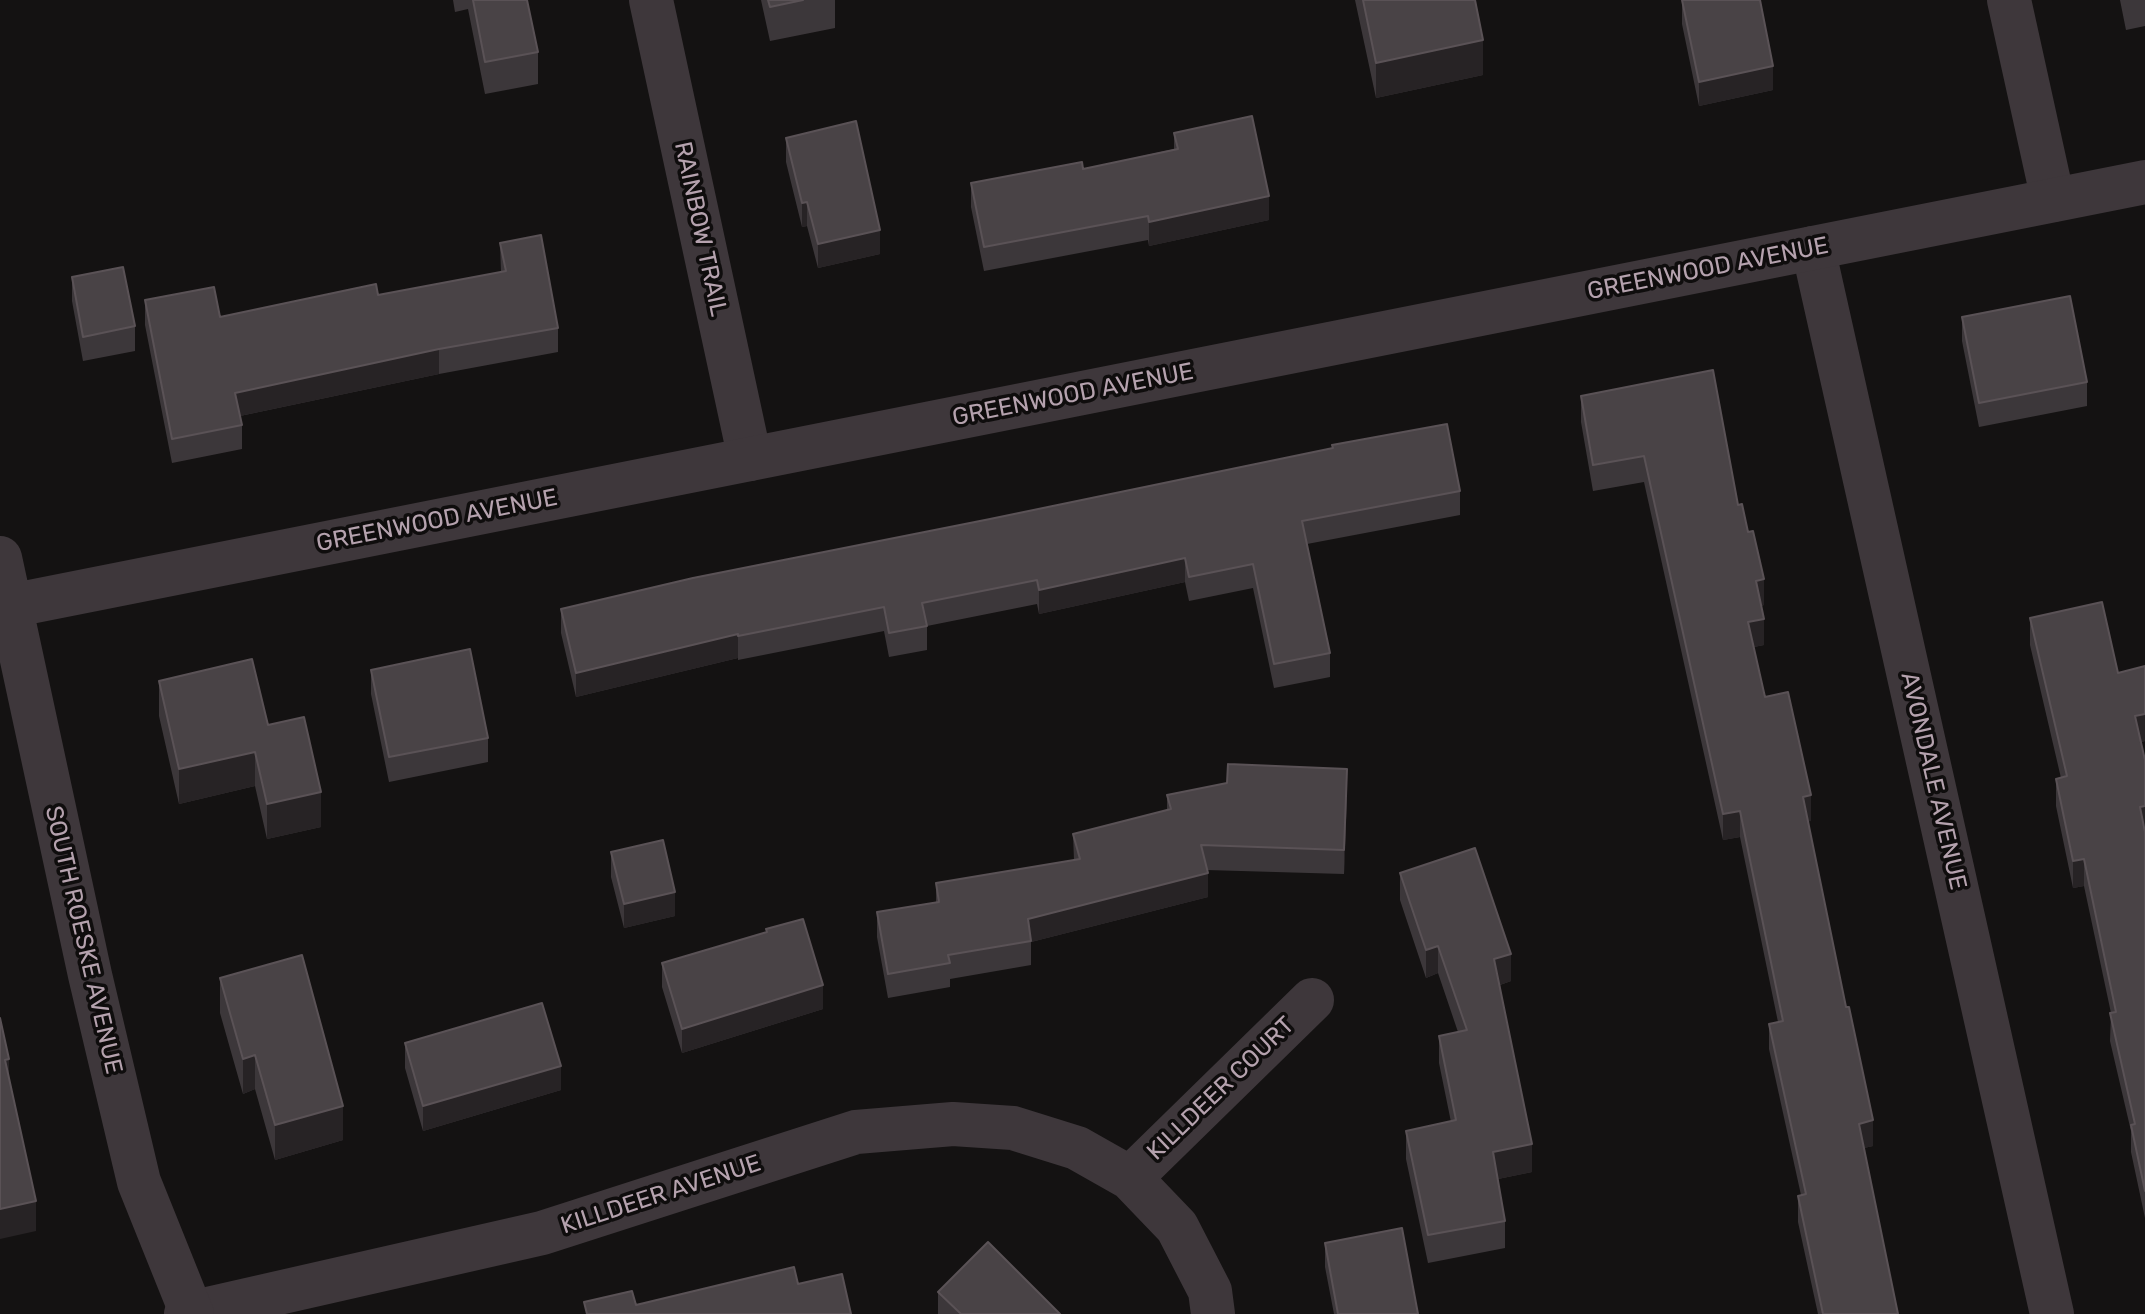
<!DOCTYPE html>
<style>
body{margin:0}
canvas{display:block;background:#141212}
</style>
<canvas width="2145" height="1314"></canvas>
<script>
const context = document.querySelector('canvas').getContext('2d');
context.lineJoin = 'round';
const toPath = rows => new Path2D(rows.map(r => 'M' + r).join(''));
function strokePath(path, color, width, dash) { context.strokeStyle = color; context.lineWidth = width; context.lineCap = dash ? 'butt' : 'round'; context.setLineDash(dash || []); context.stroke(path); }
function paint(path, color) { context.fillStyle = color; context.fill(path, 'evenodd'); }
function drawText(font, color, halo, rows, align = 'center') {
  context.font = font + ' Rubik,sans-serif'; context.lineWidth = 7; context.setLineDash([]); context.textBaseline = 'middle'; context.strokeStyle = halo; context.fillStyle = color; for (const [text, x, y, turn = 0] of rows) {
    context.save(); context.translate(x, y); context.rotate((+turn || 0) * Math.PI / 180); context.textAlign = isNaN(turn) ? turn : align; if (halo) context.strokeText(text, 0, 0); context.fillText(text, 0, 0); context.restore();
  }
}
strokePath(toPath([
 [651,0,750,459],
 [2009,0,2053,200],
 [1813,248,2052,1314],
 [1130,1178,1312,1000],
 [186,1314,542,1233,856,1132,953,1124,1013,1128,1077,1148,1130,1178,1177,1227,1210,1291,1213,1314]
]), '#3e373b', 44);
strokePath(toPath([
 [0,558,90,975,139,1182,192,1314],
 [0,608,2145,182]
]), '#3e373b', 44);
paint(toPath([
 [453,0,527,0,538,52,538,84,485,94,468,9,455,12],
 [761,0,835,0,835,28,770,41],
 [1355,0,1475,0,1483,75,1376,98],
 [1682,0,1773,90,1699,106,1682,24],
 [2120,0,2145,0,2145,26,2126,30],
 [1174,133,1269,220,1149,246,1148,240,984,271,971,207,971,183,1083,169,1174,149],
 [786,138,880,254,818,268,807,226,802,227,786,162],
 [500,243,558,328,558,352,439,374,240,416,242,425,242,449,172,463,145,325,145,300,220,317,378,295,501,272],
 [72,277,135,326,135,351,83,361,72,301],
 [1962,317,2087,382,2087,406,1979,427,1962,341],
 [1581,396,1738,505,1764,605,1761,606,1764,645,1754,647,1765,697,1811,821,1808,821,1873,1146,1864,1148,1898,1314,1818,1314,1798,1222,1798,1196,1801,1195,1769,1049,1769,1024,1778,1022,1740,837,1723,840,1644,482,1593,491,1581,422],
 [1460,491,1460,515,1307,544,1330,653,1330,677,1274,688,1253,588,1189,601,1185,582,1039,614,1037,604,927,626,927,650,889,657,884,631,738,660,738,658,576,697,561,633,561,609],
 [2030,618,2118,673,2145,741,2141,742,2145,760,2145,1218,2131,1152,2131,1131,2110,1041,2111,1013,2084,886,2073,888,2056,806,2056,779,2061,778,2030,645],
 [371,670,488,738,488,762,389,782,371,694],
 [159,681,268,725,321,827,267,839,255,786,179,804,159,716],
 [1347,793,1344,874,1207,870,1208,897,1031,942,1031,965,950,979,950,987,888,998,877,937,877,912,936,902,936,883,1074,860,1073,834,1167,810,1167,795],
 [611,852,675,916,624,928,611,877],
 [1400,873,1511,981,1500,985,1532,1172,1498,1179,1505,1221,1505,1248,1428,1263,1406,1159,1406,1131,1451,1122,1439,1063,1439,1036,1458,1032,1438,973,1426,978,1400,900],
 [766,929,823,1009,682,1053,662,987,662,963,766,932],
 [220,978,343,1140,275,1160,255,1089,243,1094,220,1013],
 [405,1043,561,1090,423,1131,405,1068],
 [1325,1243,1418,1314,1334,1314,1325,1267],
 [938,1292,1060,1314,938,1314]
]), '#3c373a');
paint(toPath([
 [1483,40,1483,75,1376,98,1376,63],
 [1773,66,1773,90,1699,106,1699,82],
 [1269,196,1269,220,1149,246,1149,222],
 [807,202,807,226,802,227,802,203],
 [880,230,880,254,818,268,818,244],
 [439,349,439,374,235,417,235,393],
 [1185,558,1185,582,1039,614,1039,590],
 [1764,579,1764,605,1756,607,1756,581],
 [1764,619,1764,645,1748,648,1748,622],
 [738,634,738,658,576,697,576,673],
 [2145,714,2145,741,2135,743,2135,716],
 [255,752,255,786,179,804,179,769],
 [1347,769,1347,793,1344,874,1344,850],
 [321,792,321,827,267,839,267,804],
 [1811,795,1811,821,1803,823,1803,797],
 [2145,806,2145,833,2140,807],
 [1740,811,1740,837,1723,840,1723,814],
 [2084,859,2084,886,2073,888,2073,861],
 [1208,873,1208,897,1031,942,1028,919],
 [675,892,675,916,624,928,624,904],
 [1438,946,1438,973,1426,978,1426,950],
 [1511,954,1511,981,1494,987,1494,959],
 [823,985,823,1009,682,1053,682,1029],
 [255,1055,255,1089,243,1094,243,1059],
 [9,1059,9,1089,5,1060],
 [561,1066,561,1090,423,1131,423,1106],
 [343,1106,343,1140,275,1160,275,1125],
 [1873,1120,1873,1146,1859,1149,1859,1124],
 [1532,1144,1532,1172,1493,1180,1493,1152],
 [36,1201,36,1231,0,1239,0,1209]
]), '#272325');
const building = toPath([
 [473,0,527,0,538,52,485,62,473,0],
 [768,0,803,0,770,7,768,0],
 [1363,0,1475,0,1483,40,1376,63,1363,0],
 [1682,0,1760,0,1773,66,1699,82,1682,0],
 [1252,116,1269,196,1149,222,1148,216,984,247,971,183,1082,162,1083,169,1178,149,1174,133,1252,116],
 [856,121,880,230,818,244,807,202,802,203,786,138,856,121],
 [541,235,558,328,439,349,235,393,242,425,172,439,145,300,214,287,220,317,376,284,378,295,506,271,500,243,541,235],
 [123,267,135,326,83,337,72,277,123,267],
 [2070,296,2087,382,1979,403,1962,317,2070,296],
 [1713,370,1738,505,1742,504,1748,532,1753,531,1764,579,1756,581,1764,619,1748,622,1765,697,1788,692,1811,795,1803,797,1846,1007,1849,1007,1873,1120,1859,1124,1898,1314,1823,1314,1798,1196,1806,1194,1769,1024,1783,1021,1740,811,1723,814,1644,456,1593,465,1581,396,1713,370],
 [1447,424,1460,491,1302,521,1330,653,1274,664,1253,564,1189,577,1185,558,1039,590,1037,580,922,603,927,626,889,633,884,607,738,636,738,634,576,673,561,609,693,578,990,519,1333,448,1332,445,1447,424],
 [2102,602,2118,673,2145,666,2145,714,2135,716,2145,760,2145,806,2140,807,2145,832,2145,1191,2131,1125,2135,1124,2110,1013,2116,1012,2084,859,2073,861,2056,779,2067,776,2030,618,2102,602],
 [470,649,488,738,389,757,371,670,470,649],
 [252,659,268,725,304,717,321,792,267,804,255,752,179,769,159,681,252,659],
 [1228,764,1347,769,1344,850,1201,845,1208,873,1028,919,1031,941,948,955,950,963,888,974,877,912,939,902,936,883,1080,859,1073,834,1171,809,1167,795,1227,783,1228,764],
 [663,840,675,892,624,904,611,852,663,840],
 [1475,848,1511,954,1494,959,1532,1144,1493,1152,1505,1221,1428,1235,1406,1131,1456,1120,1439,1036,1467,1030,1438,946,1426,950,1400,873,1475,848],
 [803,919,823,985,682,1029,662,963,767,932,766,929,803,919],
 [302,955,343,1106,275,1125,255,1055,243,1059,220,978,302,955],
 [542,1003,561,1066,423,1106,405,1043,542,1003],
 [0,1018,9,1059,5,1060,36,1201,0,1209,0,1018],
 [1402,1228,1418,1314,1338,1314,1325,1243,1402,1228],
 [988,1242,1060,1314,961,1314,938,1292,988,1242],
 [794,1267,798,1284,842,1274,851,1314,587,1314,584,1302,632,1291,636,1305,794,1267]
]);
paint(building, '#494346');
strokePath(building, '#5a5256', 2);
drawText('24px', '#b5a2ae', '#0f0d0d', [
 ["RAINBOW TRAIL",700,229,78],
 ["GREENWOOD AVENUE",1708,269,-11],
 ["GREENWOOD AVENUE",1073,395,-11],
 ["GREENWOOD AVENUE",437,521,-11],
 ["AVONDALE AVENUE",1933,781,77],
 ["SOUTH ROESKE AVENUE",83,940,77],
 ["KILLDEER COURT",1221,1089,-44],
 ["KILLDEER AVENUE",661,1195,-18]
]);
</script>
